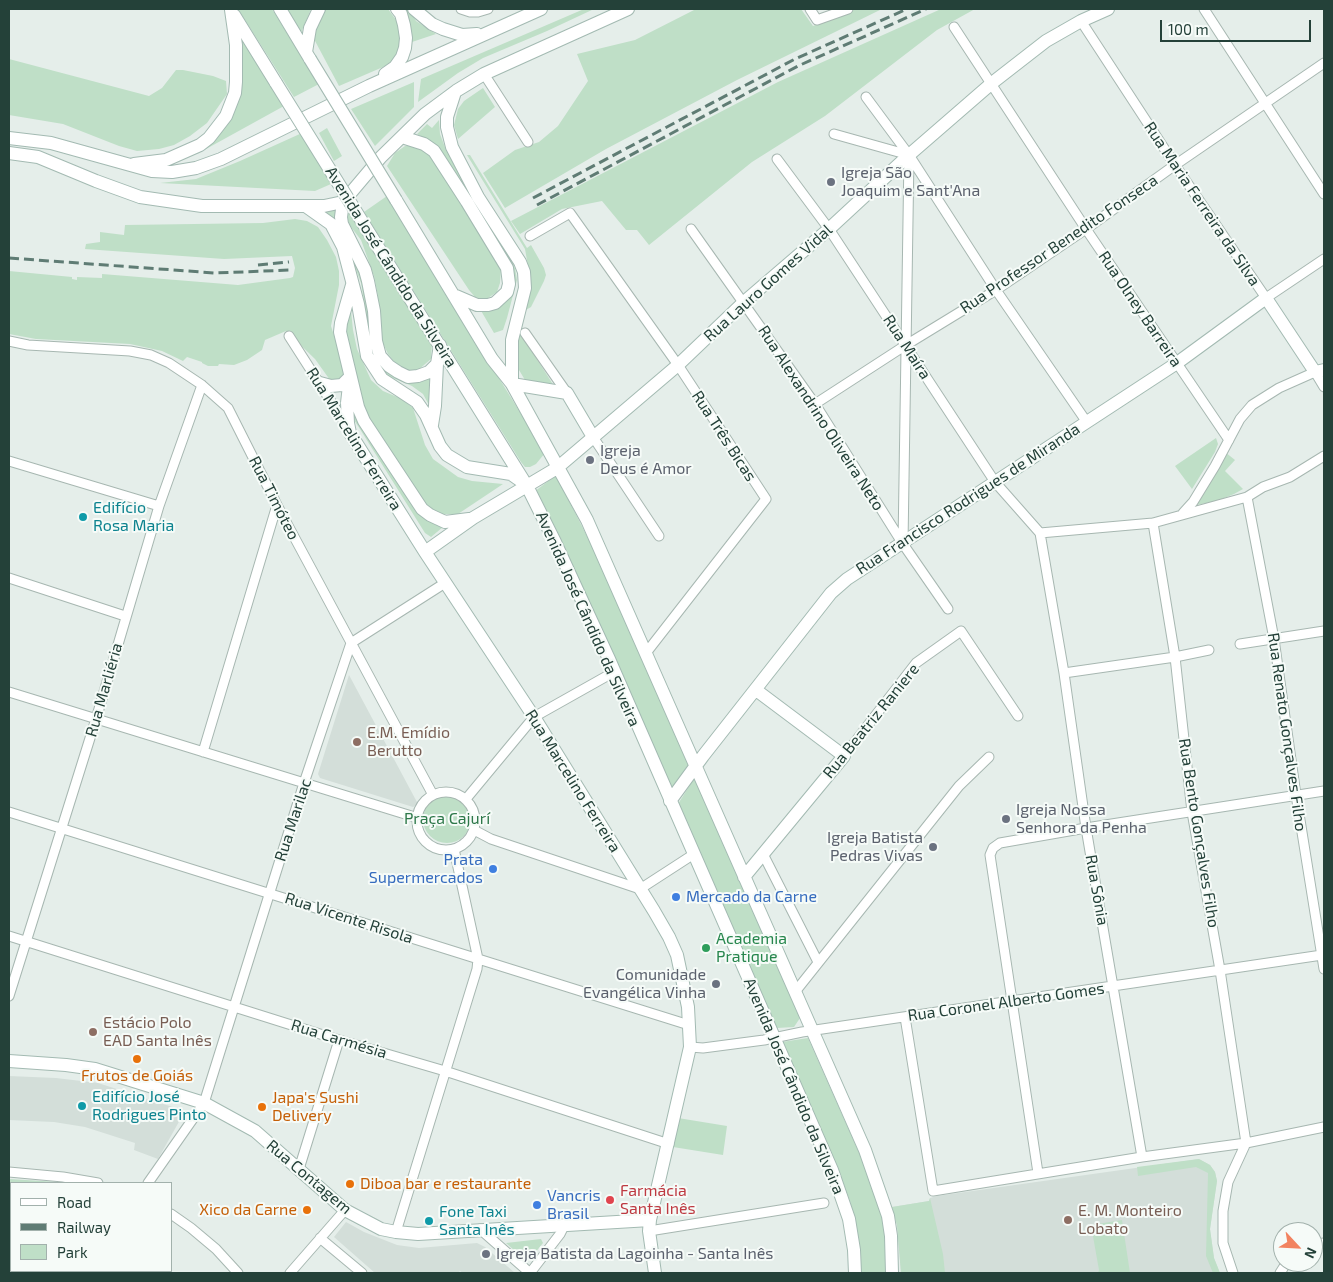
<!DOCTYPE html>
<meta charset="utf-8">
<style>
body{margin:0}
#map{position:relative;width:1333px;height:1282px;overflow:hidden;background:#e5eeea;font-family:"Exo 2",sans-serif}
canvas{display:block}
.frame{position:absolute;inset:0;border:10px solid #244139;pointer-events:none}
.legend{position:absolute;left:10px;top:1182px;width:162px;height:90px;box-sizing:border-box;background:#f6fbf8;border:1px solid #a2b1ac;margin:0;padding:6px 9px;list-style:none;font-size:15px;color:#244139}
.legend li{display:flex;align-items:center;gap:10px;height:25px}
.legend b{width:25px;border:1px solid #a2b1ac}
.north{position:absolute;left:1273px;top:1222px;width:50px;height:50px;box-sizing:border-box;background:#f6fbf8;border:1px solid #a2b1ac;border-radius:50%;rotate:115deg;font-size:14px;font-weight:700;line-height:20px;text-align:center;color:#244139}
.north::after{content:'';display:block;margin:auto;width:18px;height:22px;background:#f28360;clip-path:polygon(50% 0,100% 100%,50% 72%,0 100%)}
.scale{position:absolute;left:1160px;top:20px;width:151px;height:22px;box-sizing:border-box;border:2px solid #244139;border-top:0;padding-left:6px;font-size:15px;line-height:18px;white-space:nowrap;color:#244139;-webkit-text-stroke:4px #f6fbf8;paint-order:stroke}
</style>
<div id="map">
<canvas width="1333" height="1282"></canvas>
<div class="frame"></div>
<ul class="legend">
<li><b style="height:6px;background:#fff"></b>Road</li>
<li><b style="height:6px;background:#5f7c74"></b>Railway</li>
<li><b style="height:14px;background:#bfdfc7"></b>Park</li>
</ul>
<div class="north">N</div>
<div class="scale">100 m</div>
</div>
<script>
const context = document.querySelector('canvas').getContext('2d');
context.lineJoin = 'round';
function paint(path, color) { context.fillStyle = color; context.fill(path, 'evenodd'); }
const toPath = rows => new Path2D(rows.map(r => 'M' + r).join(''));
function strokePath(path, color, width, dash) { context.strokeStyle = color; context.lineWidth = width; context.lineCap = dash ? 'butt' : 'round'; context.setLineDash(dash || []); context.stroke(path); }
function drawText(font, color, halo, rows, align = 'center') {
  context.font = font + ' "Exo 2",sans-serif'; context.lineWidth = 4; context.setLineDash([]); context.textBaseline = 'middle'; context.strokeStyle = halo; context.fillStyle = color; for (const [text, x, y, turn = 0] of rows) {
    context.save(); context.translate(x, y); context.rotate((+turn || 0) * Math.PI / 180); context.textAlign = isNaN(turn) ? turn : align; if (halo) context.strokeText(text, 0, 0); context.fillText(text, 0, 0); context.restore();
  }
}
paint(toPath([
 [349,675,418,804,413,807,320,778,318,774],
 [9,1076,56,1078,98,1083,185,1111,158,1159,134,1150,135,1143,85,1127,54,1122,9,1120],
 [1199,1159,1210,1165,1215,1172,1217,1181,1210,1229,1214,1258,1220,1273,901,1273,897,1225,892,1207,929,1201,930,1198,937,1196],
 [346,1222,364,1232,397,1245,419,1248,477,1243,485,1247,515,1273,463,1273,460,1271,458,1273,375,1273,334,1237]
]), '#d3ded9');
paint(toPath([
 [238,9,272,9,319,84,294,97],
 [288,9,311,9,300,35,297,29],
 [325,9,388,9,396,20,400,33,401,45,397,56,390,64,339,86,314,39,315,27],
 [402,9,409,9,416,21,436,34,409,43],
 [584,9,594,9,547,31,483,58,458,73,418,102,421,79],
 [696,9,801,9,813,26,852,9,882,9,737,80,606,149,505,208,483,173,515,150,539,142,558,126,588,81,577,54,635,40],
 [941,9,975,9,937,30,825,116,752,162,649,245,637,230,626,230,602,201,562,209,520,234,511,221,778,82],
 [242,34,284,106,197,154,221,132,236,105,243,65],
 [9,59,149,96,162,88,176,70,183,70,213,76,226,81,227,94,207,123,190,136,174,145,159,149,137,151,119,146,63,124,9,115],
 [414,82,414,107,375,146,351,109],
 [483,88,495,107,458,139,454,125,458,109,464,101],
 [439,120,440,134,446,150,515,268,517,280,507,318,503,330,494,333,480,309,514,281,442,153,435,144,417,134,427,124,432,128],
 [327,128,342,156,334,161,319,133],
 [302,133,331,184,315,191,160,183,196,179,240,161],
 [405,146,417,146,433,156,501,269,500,283,497,292,485,300,475,297,469,290,387,166,395,153],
 [467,155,470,155,527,248,531,245,544,268,546,275,544,281,531,307,524,311,531,283,525,249],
 [387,196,545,453,536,464,530,467,525,467,521,462,364,212],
 [345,204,432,342,431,359,417,371,406,370,397,365,388,354,380,337,378,296,374,276,361,240,351,227,346,217],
 [335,208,364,283,367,302,369,332,383,367,390,374,402,379,431,375,430,407,423,394,412,386,388,376,381,368,366,333,364,301,361,283,352,259,324,210],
 [295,219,307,221,318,227,327,240,336,257,339,271,339,285,331,326,344,367,344,376,337,380,330,380,315,359,286,331,265,340,262,350,247,360,234,365,219,364,218,366,208,366,202,363,202,362,187,357,183,361,162,351,130,344,36,339,9,334,9,271,72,277,72,279,77,280,77,277,102,278,102,274,238,285,290,278,293,277,295,268,292,256,224,259,85,249,86,244,100,242,100,232,124,235,125,225,263,223],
 [350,301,353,330,357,349,371,380,383,391,402,399,413,408,425,445,433,459,458,477,472,481,503,484,458,514,439,514,423,503,363,408,354,363,347,346,344,334],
 [519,331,554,386,525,380,519,370,517,360],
 [351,405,443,527,431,537,425,533,358,426,352,417],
 [1216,438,1218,444,1215,452,1192,489,1175,466],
 [1225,452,1235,460,1225,471,1243,489,1234,494,1217,501,1196,505],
 [556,475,599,560,690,766,672,791,597,619,560,539,534,492],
 [695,777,799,1013,800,1018,794,1027,777,1028,752,976,678,804],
 '423 819a24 24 0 1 1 48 0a24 24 0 1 1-48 0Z',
 [808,1038,873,1184,884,1225,887,1273,859,1273,855,1223,850,1201,842,1180,782,1042],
 [678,1118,727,1126,723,1155,673,1147],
 [1199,1159,1210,1165,1215,1172,1217,1181,1210,1229,1214,1258,1220,1273,1213,1273,1206,1256,1208,1173,1196,1167,1138,1176,1137,1167],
 [9,1179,75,1183,11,1183,11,1263,9,1263],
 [930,1198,943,1254,945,1273,901,1273,897,1225,892,1207,929,1201],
 [1122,1220,1130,1273,1098,1273,1099,1270,1091,1225],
 [541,1239,543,1243,530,1259,524,1259,506,1243]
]), '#bfdfc7');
const street = toPath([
 [461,9,470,12,478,12,488,9],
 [810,9,817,20,848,9],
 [1204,9,1324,194],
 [1081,21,1175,165,1266,298,1324,259],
 [954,27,1086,229,1229,440],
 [484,74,528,142],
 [866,97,909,155,996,290,1086,421],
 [834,134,909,155,903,544],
 [777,159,829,229,995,482,1040,533],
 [691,229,815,404,903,544,948,609],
 [530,236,570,213,678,365,766,499,646,653],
 [525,333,567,393],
 [289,336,348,428],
 [9,341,28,345,130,351,151,355,169,363,202,385,228,408,277,505,433,795],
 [815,404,906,345,996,290,1086,229,1175,165,1324,63],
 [593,437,659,536],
 [9,461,159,506],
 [1247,497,1274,639,1296,795,1324,969],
 [1183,513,1193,502,1215,466,1240,419,1252,405,1279,388,1315,372,1324,387],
 [1153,523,1175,657,1192,812,1220,970,1246,1143,1228,1182,1223,1211,1223,1243,1233,1273],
 [1040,533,1064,673,1086,828,1142,1157],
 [1040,533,1153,523,1247,497,1263,487,1290,477,1324,456],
 [9,578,125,616],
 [1240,644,1324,631],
 [1064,673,1175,657,1209,650],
 [9,692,418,818],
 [203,752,277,505],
 [844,756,916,663,961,631,1018,716],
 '417 821a29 29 0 1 1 58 0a29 29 0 1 1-58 0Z',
 [466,799,534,717,614,672],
 [9,812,689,1025],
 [474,830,491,839,640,889,694,854],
 [763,854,818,962],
 [9,936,339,1040,445,1071,669,1144],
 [795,992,959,786,989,757],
 [9,996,96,719,159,506,202,385],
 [905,1017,933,1191,1142,1157,1246,1143,1324,1127],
 [690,1047,703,1048,764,1040,802,1032,1322,955],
 [299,1169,339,1040],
 [9,1172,63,1177,98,1183],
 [1038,1173,990,855,993,848,1000,843,1086,828,1324,791],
 [148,1183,204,1103,304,783,351,643,445,583],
 [171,1214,191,1228,216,1249,238,1273],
 [480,1229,530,1273],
 [649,1231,824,1203],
 [396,1232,477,969,478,959,454,849],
 [320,1238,362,1273],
 [1313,1245,1324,1243],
 [92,1273,94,1271],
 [290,1273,345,1210],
 [530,1273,560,1234,565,1224],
 [1280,1273,1287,1262]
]);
const secondary = toPath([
 [280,9,310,59],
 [414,9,432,24,443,29,462,35,477,34],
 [234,15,276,83],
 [306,52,310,28,319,9],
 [385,74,395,67,402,57,405,48,406,38,404,25,401,14,397,9],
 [455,92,447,117,447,127,452,147,478,197,520,262,524,272,525,288,512,340,512,384],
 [402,137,424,144,434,151,467,202,507,268,509,284,507,292,495,303,488,305,477,305,456,296],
 [9,138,51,143,152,171,172,172,196,168,221,159,369,86,541,9],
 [9,153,38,157,96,181,140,197,202,206,324,206,343,202,381,157,425,114,456,91,484,74,628,9],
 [134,164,166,160,200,145,209,138,226,116,235,93,236,82,236,45,231,10],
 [396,200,492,359,512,384,587,520,865,1150,888,1216,891,1236,892,1273],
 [343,202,341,217,342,224,365,270,368,281,374,311,376,341,380,356,389,366,398,372,408,377,418,376,429,372,437,364,440,345],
 [307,207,331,224,343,247,358,304,367,356,382,379,417,402,426,415,440,446,447,455,467,467,511,474,521,481],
 [363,223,527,486,555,542,609,659,832,1170,849,1219,854,1250,855,1273],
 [352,285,341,323,340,332,358,407,364,421,422,509,430,515,445,522,469,519],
 [350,377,347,403,348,423,350,433,425,552,534,717,654,911,669,937,677,955,688,1007,690,1047,650,1220,649,1231,655,1273],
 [320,383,331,386,342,385,350,377],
 [512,384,567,393,593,437],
 [432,425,435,406,437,364],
 [425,552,473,518,557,468,678,365,744,302,829,229,909,155,992,83,1046,41,1081,21,1108,9],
 [670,801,703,756,831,593,847,579,1177,363,1266,298,1315,372,1324,370],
 [744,877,844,756,756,690],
 [9,1061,66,1065,95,1069,204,1103,255,1131,345,1210,381,1229,396,1232,418,1234,650,1220]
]);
strokePath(street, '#a7b7b1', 11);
strokePath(secondary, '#a3bab2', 14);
strokePath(street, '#fff', 9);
strokePath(secondary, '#fff', 12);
strokePath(toPath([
 [533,198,795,59,907,9],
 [537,205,798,66,926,9],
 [9,258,215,273,291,270],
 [258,265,289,262]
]), '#5f7c74', 3, [10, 5]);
const secondaryBridge = toPath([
 [310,59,396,200],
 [276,83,363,223]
]);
strokePath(secondaryBridge, '#a3bab2', 14, []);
strokePath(secondaryBridge, '#fff', 12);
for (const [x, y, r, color] of [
 [831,182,5,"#6b7280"],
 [590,460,5,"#6b7280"],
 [83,517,5,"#0f9aa8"],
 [357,742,5,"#8d6e63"],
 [1006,819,5,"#6b7280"],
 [933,847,5,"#6b7280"],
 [493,869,5,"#3f7fe0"],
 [676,897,5,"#3f7fe0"],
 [706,948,5,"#2e9e5b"],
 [716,984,5,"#6b7280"],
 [93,1032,5,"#8d6e63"],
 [137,1059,5,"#e8710a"],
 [82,1106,5,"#0f9aa8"],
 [262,1107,5,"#e8710a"],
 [350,1184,5,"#e8710a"],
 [610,1200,5,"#e0444e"],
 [537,1205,5,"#3f7fe0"],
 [307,1210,5,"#e8710a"],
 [1068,1220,5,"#8d6e63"],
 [429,1221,5,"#0f9aa8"],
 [486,1254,5,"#6b7280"]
]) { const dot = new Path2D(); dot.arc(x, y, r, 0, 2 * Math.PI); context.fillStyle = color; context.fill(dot); strokePath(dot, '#f6fbf8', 2); }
drawText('16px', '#5b616d', '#f6fbf8', [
 ["Igreja São",841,173],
 ["Joaquim e Sant'Ana",841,191],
 ["Igreja",600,451],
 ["Deus é Amor",600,469],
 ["Igreja Nossa",1016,810],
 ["Senhora da Penha",1016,828],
 ["Igreja Batista",923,838,"right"],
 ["Pedras Vivas",923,856,"right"],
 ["Comunidade",706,975,"right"],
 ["Evangélica Vinha",706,993,"right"],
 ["Igreja Batista da Lagoinha - Santa Inês",496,1254]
], 'left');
drawText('16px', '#244139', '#f6fbf8', [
 ["Rua Maria Ferreira da Silva",1202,204,56],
 ["Rua Professor Benedito Fonseca",1059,244,-34],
 ["Avenida José Cândido da Silveira",391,267,58],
 ["Rua Lauro Gomes Vidal",768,283,-42],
 ["Rua Olney Barreira",1140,309,56],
 ["Rua Maíra",907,347,57],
 ["Rua Alexandrino Oliveira Neto",821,418,57],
 ["Rua Três Bicas",724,436,57],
 ["Rua Marcelino Ferreira",354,439,58],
 ["Rua Timóteo",274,498,63],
 ["Rua Francisco Rodrigues de Miranda",968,499,-33],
 ["Avenida José Cândido da Silveira",588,619,66],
 ["Rua Marliéria",104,690,-74],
 ["Rua Beatriz Raniere",871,721,-51],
 ["Rua Renato Gonçalves Filho",1287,732,82],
 ["Rua Marcelino Ferreira",573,781,58],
 ["Rua Marilac",293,820,-72],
 ["Rua Bento Gonçalves Filho",1199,833,81],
 ["Rua Sônia",1097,890,80],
 ["Rua Vicente Risola",349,918,18],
 ["Rua Coronel Alberto Gomes",1006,1002,-8],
 ["Rua Carmésia",339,1039,17],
 ["Avenida José Cândido da Silveira",794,1086,67],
 ["Rua Contagem",309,1177,40]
]);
drawText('16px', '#0d838f', '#f6fbf8', [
 ["Edifício",93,508],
 ["Rosa Maria",93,526],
 ["Edifício José",92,1097],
 ["Rodrigues Pinto",92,1115],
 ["Fone Taxi",439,1212],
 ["Santa Inês",439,1230]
], 'left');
drawText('16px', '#785e54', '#f6fbf8', [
 ["E.M. Emídio",367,733],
 ["Berutto",367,751],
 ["Estácio Polo",103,1023],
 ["EAD Santa Inês",103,1041],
 ["E. M. Monteiro",1078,1211],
 ["Lobato",1078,1229]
], 'left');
drawText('16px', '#2e784a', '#f6fbf8', [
 ["Praça Cajurí",447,819]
]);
drawText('16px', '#366cbe', '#f6fbf8', [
 ["Prata",483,860,"right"],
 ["Supermercados",483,878,"right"],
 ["Mercado da Carne",686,897],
 ["Vancris",547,1196],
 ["Brasil",547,1214]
], 'left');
drawText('16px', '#27864d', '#f6fbf8', [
 ["Academia",716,939],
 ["Pratique",716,957]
], 'left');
drawText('16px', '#c56008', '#f6fbf8', [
 ["Frutos de Goiás",137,1076,"center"],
 ["Japa's Sushi",272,1098],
 ["Delivery",272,1116],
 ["Diboa bar e restaurante",360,1184],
 ["Xico da Carne",297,1210,"right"]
], 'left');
drawText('16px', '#be3a42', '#f6fbf8', [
 ["Farmácia",620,1191],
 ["Santa Inês",620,1209]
], 'left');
</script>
